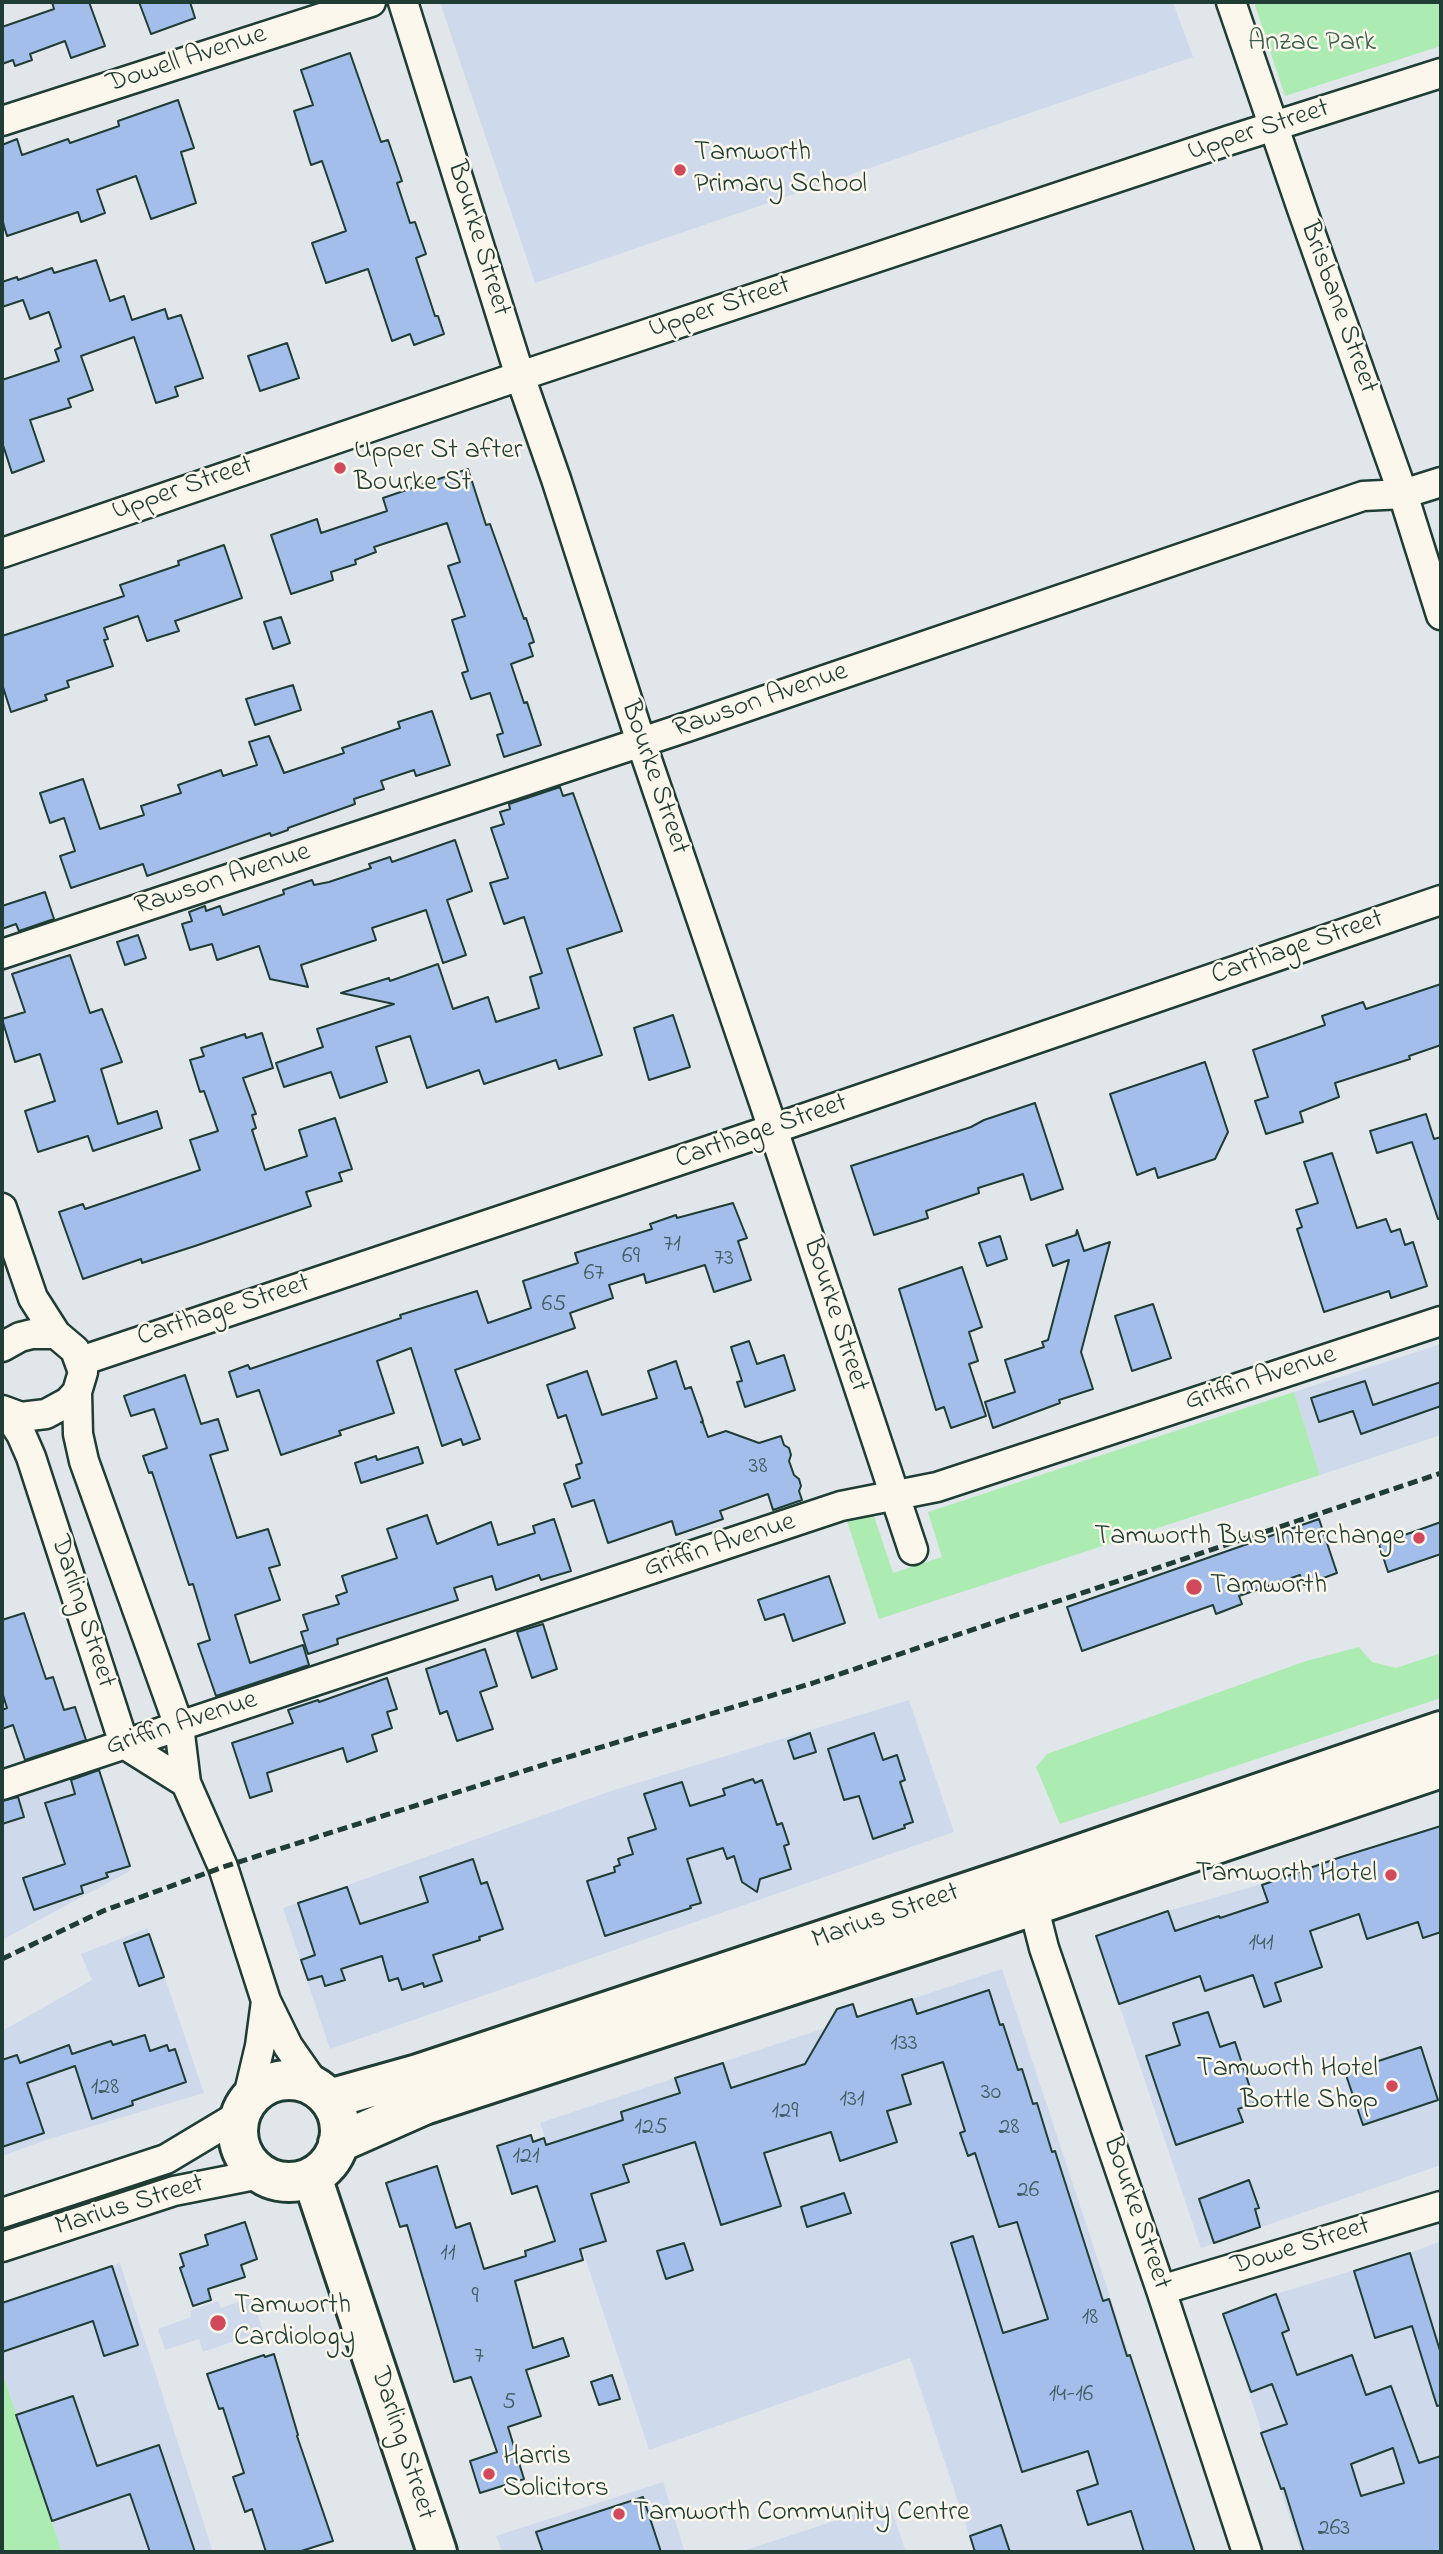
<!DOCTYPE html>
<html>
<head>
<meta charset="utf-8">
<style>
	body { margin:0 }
	#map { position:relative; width:1443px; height:2554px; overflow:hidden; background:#e1e6eb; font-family:"Indie Flower",sans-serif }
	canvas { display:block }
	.frame { position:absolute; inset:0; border:4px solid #1f3d34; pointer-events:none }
</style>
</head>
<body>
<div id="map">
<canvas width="1443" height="2554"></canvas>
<div class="frame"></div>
</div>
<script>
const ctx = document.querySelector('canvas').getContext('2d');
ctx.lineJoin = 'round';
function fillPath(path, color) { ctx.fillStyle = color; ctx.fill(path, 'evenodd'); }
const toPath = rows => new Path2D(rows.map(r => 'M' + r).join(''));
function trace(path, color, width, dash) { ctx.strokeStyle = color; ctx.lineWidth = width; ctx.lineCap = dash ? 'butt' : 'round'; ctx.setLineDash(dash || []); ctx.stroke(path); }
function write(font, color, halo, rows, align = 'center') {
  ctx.font = font + ' "Indie Flower",sans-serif'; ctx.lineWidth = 5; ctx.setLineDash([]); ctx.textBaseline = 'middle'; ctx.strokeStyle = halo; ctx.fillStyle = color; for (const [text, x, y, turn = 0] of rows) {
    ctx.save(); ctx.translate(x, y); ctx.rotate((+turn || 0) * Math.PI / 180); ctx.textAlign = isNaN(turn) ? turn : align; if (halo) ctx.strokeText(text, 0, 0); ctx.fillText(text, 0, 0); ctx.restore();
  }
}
fillPath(toPath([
	[440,2,1173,2,1193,57,535,283],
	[1441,1344,1441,1435,1320,1475,1294,1392],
	[909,1700,954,1832,330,2049,283,1908,611,1791],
	[96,1763,130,1871,2,1940,2,1795],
	[1441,1826,1441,2165,1201,2248,1096,1936,1168,1911,1262,1884,1421,1831],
	[148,1928,204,2093,46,2140,2,2156,2,2031,92,1980,81,1954],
	[1002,1969,1149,2415,1195,2552,975,2552,910,2358,649,2450,540,2123],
	[1441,2241,1441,2552,1301,2552,1223,2314,1276,2294,1410,2253],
	[120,2263,213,2552,62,2552,2,2371,2,2302],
	[252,2297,263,2331,203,2352,199,2339,165,2350,158,2329,191,2317,190,2311,218,2301,221,2308],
	[663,2482,685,2552,502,2552,496,2536],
	[889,2503,906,2552,740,2552]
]), '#cedaeb');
fillPath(toPath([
	[1254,2,1441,2,1441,46,1285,96],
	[1294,1392,1320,1475,879,1619,847,1521,873,1513,893,1573,942,1557,928,1512],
	[1359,1647,1372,1662,1396,1668,1441,1653,1441,1698,1060,1824,1036,1767,1047,1754,1306,1661],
	[2,2371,62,2552,2,2552]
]), '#acebb2');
const building = toPath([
	[52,2,89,2,105,46,71,58,65,41,30,54,32,60,15,66,13,60,2,64,2,27,54,9,52,2],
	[139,2,190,2,195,18,151,34,139,2],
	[350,53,381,142,388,140,402,181,397,183,410,223,415,222,426,254,416,258,435,316,438,316,444,334,414,345,410,334,392,341,368,269,326,283,312,243,346,231,322,161,311,165,294,111,313,105,301,70,350,53],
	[178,100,194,148,181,152,196,203,151,219,136,176,97,190,105,213,81,222,78,212,7,236,2,219,2,145,17,139,22,155,68,139,70,143,119,126,118,121,178,100],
	[96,260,110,301,124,296,132,320,165,309,168,319,181,315,203,378,175,387,178,396,156,403,134,337,81,356,93,390,68,399,71,407,30,420,44,461,12,473,2,442,2,380,59,361,55,350,61,347,49,312,30,319,23,300,2,307,2,282,17,277,18,280,52,268,54,273,96,260],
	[287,343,299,378,260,391,248,356,287,343],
	[468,469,486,525,490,524,524,619,526,618,534,642,529,644,533,656,511,664,524,703,527,702,541,745,504,757,497,735,503,733,490,693,471,699,462,673,468,671,452,620,465,616,448,566,460,562,447,523,374,547,376,552,355,560,356,564,331,572,333,580,291,594,271,535,317,519,321,533,387,511,383,498,468,469],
	[224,545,242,598,175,621,179,631,147,641,138,616,104,628,108,639,104,640,113,666,67,681,69,687,45,695,47,700,11,712,2,684,2,636,124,596,120,585,179,565,178,561,224,545],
	[281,617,290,643,273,649,264,622,281,617],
	[293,685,301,710,255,725,246,699,293,685],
	[432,711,450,765,416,776,414,770,381,781,384,789,354,799,355,804,288,828,288,830,271,836,270,833,147,876,143,864,71,888,60,856,75,851,64,818,50,823,40,793,83,779,100,829,144,815,141,806,181,793,178,785,221,770,223,776,257,765,249,742,269,736,284,773,344,753,342,748,400,728,398,722,432,711],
	[560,787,563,796,573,793,622,931,567,949,602,1055,559,1069,556,1060,484,1084,479,1070,427,1088,410,1036,376,1047,387,1082,340,1098,331,1072,284,1087,276,1063,323,1047,317,1029,394,1004,341,993,389,978,390,981,438,964,453,1009,488,997,496,1022,539,1008,530,977,542,973,524,917,504,924,490,883,508,878,491,828,504,824,500,812,510,809,509,804,560,787],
	[455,840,472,891,447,900,466,955,443,963,426,910,372,928,376,940,301,965,308,987,270,979,259,946,217,960,212,944,190,950,182,924,192,921,189,912,205,906,206,911,220,906,223,915,284,894,283,890,312,880,314,885,329,882,371,868,369,864,390,857,392,862,455,840],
	[45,892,54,919,19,931,16,924,2,929,2,906,45,892],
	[138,935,146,958,125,965,117,942,138,935],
	[70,955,90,1013,102,1009,122,1062,101,1069,118,1124,157,1111,162,1128,93,1151,88,1136,38,1152,25,1111,55,1101,40,1054,15,1062,2,1019,25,1012,12,974,70,955],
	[1441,984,1441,1045,1409,1056,1410,1059,1335,1083,1339,1097,1300,1112,1303,1122,1266,1134,1255,1101,1268,1097,1253,1050,1325,1025,1322,1016,1363,1002,1366,1009,1441,984],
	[673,1015,690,1067,649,1080,634,1028,673,1015],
	[262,1033,273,1068,243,1078,256,1114,252,1115,256,1128,252,1130,265,1170,307,1156,299,1130,335,1118,352,1169,339,1173,342,1181,306,1192,311,1206,195,1246,142,1263,141,1259,83,1279,59,1212,83,1204,85,1209,200,1170,190,1140,218,1131,204,1091,200,1092,190,1060,204,1056,201,1048,245,1034,246,1038,262,1033],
	[1205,1062,1228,1132,1215,1159,1158,1178,1155,1168,1137,1175,1110,1094,1205,1062],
	[1035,1103,1063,1189,1031,1200,1023,1174,978,1188,979,1193,926,1211,928,1218,874,1235,851,1166,971,1127,984,1120,1035,1103],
	[1426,1114,1434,1139,1441,1137,1441,1218,1438,1219,1412,1142,1377,1153,1370,1131,1426,1114],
	[1332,1153,1357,1228,1386,1219,1391,1232,1400,1229,1405,1245,1413,1242,1427,1286,1391,1298,1389,1291,1324,1312,1297,1229,1302,1227,1296,1210,1318,1203,1304,1162,1332,1153],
	[733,1203,747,1238,738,1241,751,1280,714,1292,705,1265,646,1283,644,1274,609,1285,613,1298,570,1313,575,1328,455,1370,480,1439,463,1445,461,1439,442,1446,411,1348,377,1361,394,1413,339,1431,341,1435,281,1455,259,1390,237,1397,229,1372,248,1365,250,1369,401,1318,400,1315,477,1291,488,1323,531,1308,523,1281,578,1263,575,1253,652,1229,650,1224,676,1215,677,1218,733,1203],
	[1077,1230,1084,1251,1110,1242,1081,1352,1093,1389,1059,1400,1060,1403,993,1428,985,1402,1015,1392,1005,1360,1044,1347,1042,1342,1048,1340,1069,1260,1053,1266,1046,1245,1076,1235,1077,1230],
	[1000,1236,1007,1259,987,1266,979,1243,1000,1236],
	[962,1267,982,1327,969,1332,978,1361,969,1364,986,1416,951,1428,944,1407,936,1410,899,1289,962,1267],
	[1153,1304,1171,1358,1132,1371,1115,1316,1153,1304],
	[749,1341,757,1364,784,1355,795,1390,745,1407,737,1382,742,1381,731,1347,749,1341],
	[676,1361,685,1389,691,1387,703,1421,701,1422,703,1423,708,1437,726,1431,759,1443,781,1436,784,1445,789,1448,791,1455,789,1461,794,1475,799,1479,801,1486,799,1491,802,1500,773,1510,768,1494,720,1511,723,1519,676,1535,672,1521,608,1543,594,1500,572,1507,564,1484,580,1478,576,1465,582,1463,566,1415,558,1418,547,1385,587,1371,602,1415,657,1398,648,1371,676,1361],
	[185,1375,201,1424,218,1419,228,1450,210,1455,237,1538,268,1529,280,1565,269,1568,280,1600,235,1615,250,1663,303,1645,309,1665,216,1696,198,1644,210,1640,193,1584,189,1585,152,1472,149,1473,143,1456,167,1448,154,1409,131,1416,124,1396,185,1375],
	[1365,1381,1373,1405,1441,1382,1441,1406,1361,1434,1353,1411,1319,1422,1311,1398,1365,1381],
	[418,1447,423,1463,361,1483,355,1463,376,1456,377,1460,418,1447],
	[427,1515,437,1544,491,1522,498,1545,535,1533,533,1526,554,1519,571,1571,541,1580,539,1575,496,1590,492,1576,454,1588,458,1600,337,1639,338,1644,308,1654,301,1632,308,1630,303,1615,339,1604,336,1596,347,1592,342,1576,397,1558,387,1529,427,1515],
	[1319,1519,1337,1573,1304,1585,1300,1575,1239,1596,1242,1604,1216,1614,1213,1605,1082,1651,1067,1607,1319,1519],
	[1441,1522,1441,1554,1388,1572,1379,1544,1441,1522],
	[829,1576,845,1623,793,1641,784,1614,765,1620,758,1600,829,1576],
	[24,1613,46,1679,53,1677,64,1710,75,1707,86,1740,25,1760,13,1725,2,1729,2,1710,7,1708,2,1692,2,1620,24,1613],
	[543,1624,557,1669,532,1678,517,1632,543,1624],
	[485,1649,497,1686,480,1692,493,1729,457,1741,447,1711,440,1714,426,1669,485,1649],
	[387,1678,397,1709,387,1712,392,1728,372,1735,377,1751,347,1762,343,1748,267,1773,272,1791,250,1798,232,1743,293,1723,288,1710,318,1700,319,1702,387,1678],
	[810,1733,816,1752,794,1759,788,1741,810,1733],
	[874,1733,883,1760,897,1755,905,1780,900,1782,913,1822,904,1825,905,1828,873,1839,859,1796,844,1800,828,1749,874,1733],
	[99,1770,130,1866,106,1873,108,1877,81,1886,83,1893,34,1910,23,1878,65,1864,45,1803,75,1794,71,1780,99,1770],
	[753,1779,755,1783,762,1780,777,1825,782,1823,789,1844,784,1846,791,1869,760,1879,757,1892,742,1882,734,1856,727,1859,723,1848,687,1859,701,1903,690,1906,691,1908,605,1936,587,1881,615,1872,614,1867,620,1865,618,1859,633,1854,628,1838,656,1829,644,1794,682,1782,690,1806,725,1795,723,1789,753,1779],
	[18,1797,24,1817,2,1824,2,1801,18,1797],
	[1441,1826,1441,1932,1423,1938,1418,1922,1367,1939,1359,1914,1310,1931,1322,1967,1275,1983,1281,2001,1264,2007,1253,1975,1205,1991,1200,1976,1119,2004,1096,1936,1168,1911,1175,1931,1219,1916,1220,1918,1268,1902,1262,1885,1341,1857,1441,1826],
	[473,1859,481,1884,487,1882,503,1929,479,1937,480,1940,433,1955,442,1981,424,1987,423,1983,402,1990,398,1978,389,1981,382,1956,341,1969,345,1980,325,1986,322,1976,308,1980,301,1960,315,1955,298,1903,347,1887,360,1924,428,1902,420,1877,473,1859],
	[149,1934,164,1977,139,1986,124,1943,149,1934],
	[989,1990,1000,2025,1003,2024,1018,2070,1022,2069,1033,2104,1037,2103,1052,2152,1055,2151,1103,2301,1109,2299,1127,2356,1130,2355,1195,2552,1144,2552,1131,2511,1088,2525,1077,2491,1098,2484,1088,2451,1022,2472,951,2243,973,2236,1003,2333,1048,2319,1017,2222,999,2227,975,2153,968,2156,960,2133,965,2131,943,2062,902,2075,911,2104,887,2111,897,2142,840,2161,831,2132,764,2153,781,2206,721,2225,695,2142,623,2165,629,2182,591,2194,606,2241,580,2249,583,2260,515,2281,533,2348,563,2338,569,2356,526,2370,541,2416,508,2427,524,2479,480,2493,470,2461,497,2452,471,2377,454,2382,407,2225,400,2227,386,2183,437,2166,456,2228,470,2223,484,2269,526,2256,525,2251,555,2241,537,2186,512,2194,497,2146,531,2135,533,2142,544,2138,546,2145,623,2120,621,2112,680,2093,675,2078,723,2063,731,2088,805,2064,837,2009,853,2004,857,2017,912,1999,917,2014,989,1990],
	[1208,2012,1220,2047,1235,2042,1255,2103,1238,2109,1243,2122,1176,2145,1146,2056,1180,2045,1173,2023,1208,2012],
	[145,2035,150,2051,167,2045,169,2051,175,2049,186,2082,132,2101,133,2105,92,2119,75,2066,27,2083,44,2133,2,2147,2,2060,17,2055,20,2063,69,2045,72,2054,111,2041,113,2045,145,2035],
	[1421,2047,1438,2100,1363,2125,1345,2072,1421,2047],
	[1249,2180,1259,2208,1255,2209,1260,2227,1214,2243,1199,2199,1249,2180],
	[844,2193,851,2213,807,2227,801,2207,844,2193],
	[245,2222,257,2259,241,2265,245,2277,208,2289,211,2300,193,2306,180,2268,184,2266,180,2254,208,2245,205,2235,245,2222],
	[684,2243,693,2270,666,2279,657,2251,684,2243],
	[1410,2253,1441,2354,1441,2405,1437,2406,1412,2326,1375,2338,1354,2271,1410,2253],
	[112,2266,138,2345,104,2356,93,2321,2,2352,2,2303,112,2266],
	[1276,2294,1289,2330,1282,2333,1297,2375,1352,2355,1366,2395,1391,2386,1419,2463,1441,2456,1441,2552,1304,2552,1284,2488,1281,2489,1261,2433,1287,2424,1272,2384,1251,2392,1223,2314,1276,2294],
	[1393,2448,1404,2483,1361,2496,1351,2464,1393,2448],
	[274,2354,298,2435,297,2436,333,2541,298,2552,266,2552,252,2509,245,2512,233,2477,244,2473,223,2408,219,2409,207,2374,264,2355,265,2357,274,2354],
	[612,2375,620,2399,599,2405,591,2382,612,2375],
	[73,2396,97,2466,159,2445,195,2552,150,2552,130,2494,52,2521,16,2415,73,2396],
	[643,2497,661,2552,543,2552,536,2532,643,2497],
	[1001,2525,1010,2552,975,2552,970,2536,1001,2525]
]);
fillPath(building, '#a3beea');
trace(building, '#1f3d34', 2);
const minor = toPath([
	[403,2,520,376,556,479,641,742,773,1129,913,1550],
	[1231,2,1302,209,1403,494,1441,615],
	[2,121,371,2],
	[2,553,520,376,1227,141,1441,73],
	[2,954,687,727,1363,496,1403,494,1441,482],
	[2,1208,33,1298,56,1334],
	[2,1347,20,1337,32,1334,56,1334,75,1350,83,1372,77,1392,68,1402,46,1414,21,1417,2,1410],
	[81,1361,773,1129,1441,900],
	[77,1392,78,1434,84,1461,179,1726,186,1783,223,1867,266,2001,288,2046,318,2089],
	[8,1414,21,1434,31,1457,124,1744,186,1783],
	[2,1785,841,1506,937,1487,1441,1321],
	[1029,1889,1044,1948,1161,2290,1247,2552],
	[247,2101,260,2046,266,2001],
	[2,2213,166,2159,241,2114],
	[2,2247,174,2191,260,2174],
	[1161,2290,1441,2206]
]);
const primary = toPath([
	'238 2131a51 51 0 1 1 102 0a51 51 0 1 1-102 0Z',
	[329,2099,418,2074,1025,1873,1441,1731],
	[338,2143,424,2105,988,1921,1441,1768],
	[312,2177,437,2552]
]);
trace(minor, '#1f3d34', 33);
trace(primary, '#1f3d34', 44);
trace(minor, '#fbf7ec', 28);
trace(primary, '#fbf7ec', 38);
trace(toPath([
	[2,1959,103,1911,223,1867,552,1762,813,1683,1441,1473]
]), '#1f3d34', 5, [10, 5]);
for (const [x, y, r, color] of [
	[680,170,7,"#d1495b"],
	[340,468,7,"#d1495b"],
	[1419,1538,7,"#d1495b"],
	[1194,1587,9,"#d1495b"],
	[1391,1875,7,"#d1495b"],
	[1392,2086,7,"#d1495b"],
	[218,2323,9,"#d1495b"],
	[489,2474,7,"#d1495b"],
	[619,2514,7,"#d1495b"]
]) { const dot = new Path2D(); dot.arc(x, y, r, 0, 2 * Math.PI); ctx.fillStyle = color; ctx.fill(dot); trace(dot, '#fbf7ec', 2.5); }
write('24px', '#405d62', null, [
	["71",672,1246],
	["69",631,1258],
	["73",724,1260],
	["67",594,1275],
	["65",554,1306],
	["38",758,1468],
	["141",1261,1945],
	["133",904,2045],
	["128",105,2089],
	["30",991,2094],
	["131",852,2101],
	["129",785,2113],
	["125",651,2129],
	["28",1009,2129],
	["121",526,2158],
	["26",1028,2192],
	["11",448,2255],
	["9",475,2298],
	["18",1090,2319],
	["7",479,2358],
	["14-16",1071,2396],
	["5",509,2404],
	["263",1334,2530]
]);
write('28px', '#3b604d', '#fbf7ec', [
	["Anzac Park",1312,44]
]);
write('28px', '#1f3d34', '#fbf7ec', [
	["Dowell Avenue",187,61,-18],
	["Upper Street",1259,132,-18],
	["Bourke Street",477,239,73],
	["Brisbane Street",1337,308,70],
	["Upper Street",720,309,-18],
	["Upper Street",183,490,-19],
	["Rawson Avenue",761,702,-19],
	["Bourke Street",653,778,71],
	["Rawson Avenue",223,881,-18],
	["Carthage Street",1298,949,-19],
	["Carthage Street",762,1133,-19],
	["Carthage Street",224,1312,-18],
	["Bourke Street",834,1315,72],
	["Griffin Avenue",1261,1380,-18],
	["Griffin Avenue",720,1547,-18],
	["Darling Street",81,1612,72],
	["Griffin Avenue",182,1725,-18],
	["Marius Street",886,1918,-19],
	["Marius Street",130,2207,-17],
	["Bourke Street",1135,2213,71],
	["Dowe Street",1301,2248,-17],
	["Darling Street",401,2444,72]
]);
write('28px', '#1f3d34', '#fbf7ec', [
	["Tamworth",694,154],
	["Primary School",694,186],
	["Upper St after",354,452],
	["Bourke St",354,484],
	["Tamworth Bus Interchange",1405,1538,"right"],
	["Tamworth",1210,1587],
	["Tamworth Hotel",1377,1875,"right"],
	["Tamworth Hotel",1378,2070,"right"],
	["Bottle Shop",1378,2102,"right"],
	["Tamworth",234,2307],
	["Cardiology",234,2339],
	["Harris",503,2458],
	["Solicitors",503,2490],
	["Tamworth Community Centre",633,2514]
], 'left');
</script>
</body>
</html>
